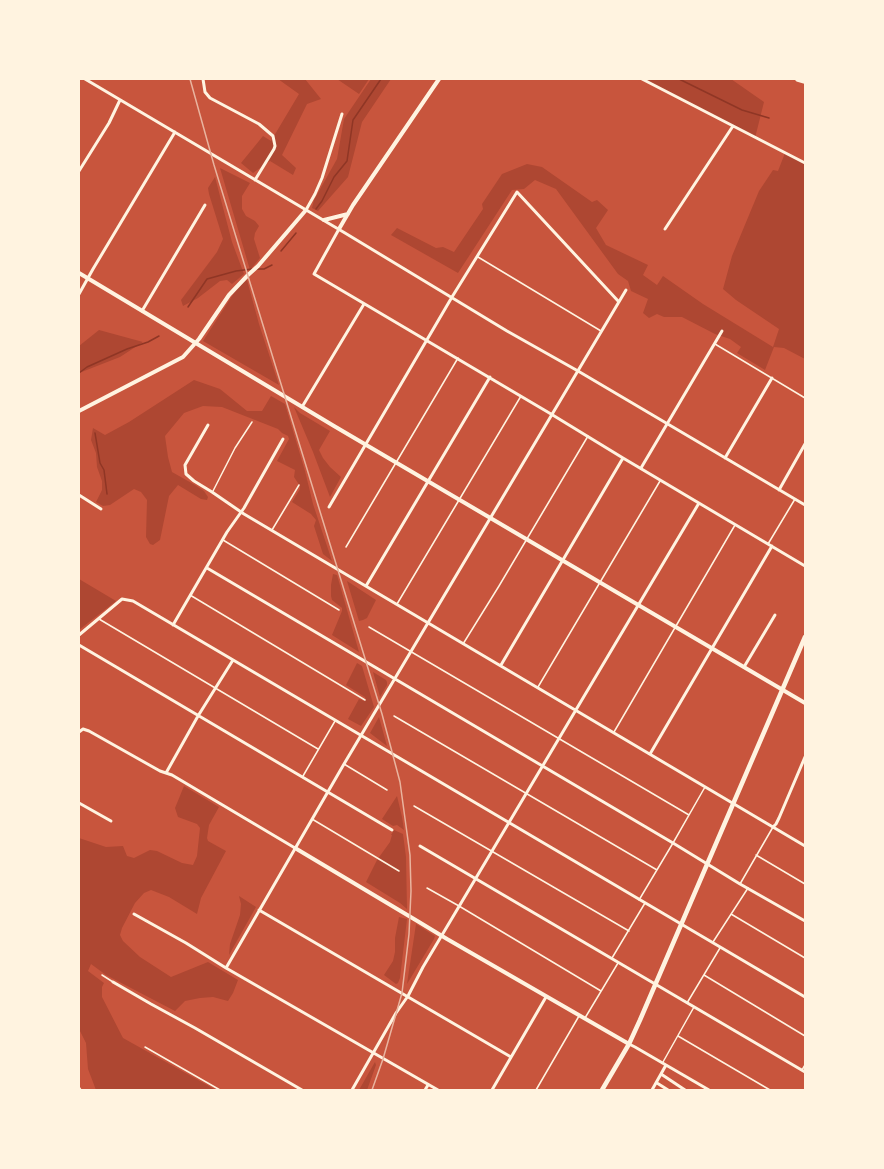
<!DOCTYPE html>
<html>
<head>
<meta charset="utf-8">
<style>
	body { margin:0 }
	#map { position:relative; width:884px; height:1169px; overflow:hidden; background:#c8553d; font-family:"Golos Text",sans-serif }
	canvas { display:block }
	.frame { position:absolute; inset:0; border:80px solid #fff3e0; pointer-events:none }
</style>
</head>
<body>
<div id="map">
<canvas width="884" height="1169"></canvas>
<div class="frame"></div>
</div>
<script>
const ctx = document.querySelector('canvas').getContext('2d');
ctx.lineJoin = 'round';
function fillPath(path, color) { ctx.fillStyle = color; ctx.fill(path, 'evenodd'); }
const toPath = rows => new Path2D(rows.map(r => 'M' + r).join(''));
function trace(path, color, width, dash) { ctx.strokeStyle = color; ctx.lineWidth = width; ctx.lineCap = dash ? 'butt' : 'round'; ctx.setLineDash(dash || []); ctx.stroke(path); }
fillPath(toPath([
	[278,79,305,79,321,99,307,104,282,155,296,168,293,175,270,161,253,173,241,163,263,136,271,141,299,94],
	[337,79,369,79,359,94],
	[371,79,391,79,362,122,348,177,318,211,312,208,314,200,337,159,344,119],
	[642,79,731,79,764,102,755,138],
	[785,153,805,163,805,359,784,348,774,347,765,370,737,353,741,347,730,339,715,334,682,317,664,317,657,314,649,318,643,313,648,299,631,291,628,281,618,274,556,189,535,180,524,189,512,190,458,273,391,235,397,228,436,248,443,247,454,252,483,209,482,204,502,174,527,164,542,167,592,202,597,200,608,210,596,228,606,245,648,265,643,275,657,285,663,276,703,304,773,347,779,329,736,300,723,289,732,256,759,191,773,170,778,171],
	[220,168,250,183,242,196,242,209,246,216,255,221,259,226,255,233,254,239,260,258,250,270],
	[215,177,232,242,244,274,232,284,227,280,220,281,198,298,183,306,181,300,217,252,223,239,209,194,208,188],
	[247,280,259,324,279,385,203,341,234,293,243,282],
	[99,330,143,342,120,357,79,373,79,346],
	[194,380,220,389,247,411,262,411,271,396,285,404,305,471,313,504,332,561,323,554,314,526,316,520,311,514,292,502,300,489,300,486,294,477,295,470,277,461,289,439,288,436,282,433,278,429,222,407,203,406,184,413,165,436,168,457,172,472,195,485,204,491,208,497,207,500,201,499,178,485,169,496,160,540,153,545,150,544,146,537,147,500,141,492,134,489,110,505,103,506,96,502,102,490,102,481,97,467,96,453,91,440,93,428,105,435,129,422],
	[294,407,300,413,330,431,319,450,323,458,330,467,341,477,330,497,313,452],
	[333,574,337,575,359,652,332,635,342,611,342,608,332,600,331,596,331,585],
	[79,579,116,601,79,630],
	[347,581,376,600,367,618,363,620,359,621],
	[357,663,362,666,374,707,361,726,348,719,359,699,364,701,366,700,365,697,346,685],
	[373,672,386,680,387,682,387,685,380,697],
	[379,717,387,746,370,733],
	[184,786,219,807,209,825,207,838,208,841,226,851,201,898,197,914,169,897,151,890,144,893,135,903,122,928,120,935,123,941,140,957,171,977,208,962,238,980,233,993,228,1001,213,997,200,998,185,1001,175,1011,106,975,91,964,88,971,104,983,102,987,102,997,123,1038,216,1090,96,1090,88,1069,86,1043,79,1029,79,838,106,847,123,846,127,856,134,858,150,850,157,851,182,863,193,865,197,856,200,828,197,824,178,817,175,808],
	[397,796,402,817,404,830,397,825,393,826,382,819],
	[394,830,403,834,406,857,407,909,400,903,366,882,377,860,390,842,392,835,391,835],
	[239,896,256,907,229,955,230,944,240,915,241,904],
	[399,917,407,919,400,978,398,983,396,984,384,975,393,961,395,952,395,938],
	[416,924,435,936,434,939,407,984],
	[375,1062,376,1065,367,1090,359,1090]
]), '#ae4732');
trace(toPath([
	[679,79,742,110,769,118],
	[316,209,322,201,334,177,347,161,353,120,381,79],
	[281,251,296,233],
	[256,269,264,269,272,265],
	[188,307,207,279,236,271,252,269],
	[79,373,87,367,127,349,148,342,159,336],
	[95,433,100,463,104,470,107,494]
]), '#8f3625', 1.5);
trace(toPath([
	[478,257,601,331],
	[715,344,805,398],
	[213,491,235,448,252,422],
	[272,530,299,485],
	[223,540,339,610],
	[768,544,795,499],
	[346,547,458,358],
	[190,595,365,700],
	[397,604,521,396],
	[99,619,318,749],
	[369,627,689,815],
	[463,644,499,586,588,436],
	[538,687,660,481],
	[394,716,657,870],
	[614,732,735,525],
	[344,764,387,790],
	[303,776,335,721],
	[414,806,629,931],
	[312,819,399,871],
	[756,855,805,884],
	[740,884,773,827],
	[427,888,459,906,601,991],
	[639,900,673,843,705,787],
	[731,914,805,958],
	[713,942,748,888],
	[612,958,645,903],
	[102,975,113,982],
	[704,975,805,1036],
	[687,1003,720,948],
	[585,1018,618,963],
	[678,1036,770,1090],
	[145,1047,220,1090],
	[663,1062,694,1007],
	[802,1070,805,1065],
	[79,1087,81,1090],
	[536,1090,579,1016]
]), '#fff3e0', 1.5);
trace(toPath([
	[85,79,345,233,507,331,578,371,805,505],
	[203,79,205,92,210,98,259,124,273,136,275,146,274,149,255,180],
	[642,79,805,163],
	[79,171,109,123,120,100],
	[306,210,315,194,322,178,342,114],
	[339,229,314,274,551,414,623,458,805,566],
	[665,229,733,126],
	[79,294,93,269,175,132],
	[142,311,205,205],
	[302,407,364,304],
	[208,425,185,465,186,474,194,481,212,492,244,514,805,846],
	[725,458,772,378],
	[641,468,722,331],
	[779,490,805,444],
	[79,495,101,509],
	[329,507,452,297,517,192,619,302],
	[207,568,673,843,740,884,805,921],
	[366,586,490,377],
	[173,625,227,532,244,508,283,439],
	[79,635,122,599,133,601,805,997],
	[79,645,392,830],
	[501,665,623,458],
	[744,667,775,615],
	[79,732,83,729,89,731,160,771,172,775,295,848],
	[650,754,772,546],
	[166,773,198,716,233,660],
	[79,803,111,821],
	[773,827,776,824,779,818,805,757],
	[420,846,805,1072],
	[259,910,511,1057],
	[134,914,186,943,226,968,438,1090],
	[226,968,344,764,626,290],
	[113,982,151,1004,195,1028,302,1090],
	[629,1044,635,1047,709,1090],
	[661,1074,685,1090],
	[657,1083,668,1090],
	[352,1090,396,1013,408,996,423,967,699,503],
	[425,1090,428,1085],
	[492,1090,546,997],
	[652,1090,666,1065]
]), '#fff3e0', 3);
trace(toPath([
	[324,220,348,214],
	[339,229,353,205,439,79],
	[79,273,334,426,805,703],
	[79,411,183,357,199,339,229,295,248,275,258,266,306,210],
	[295,848,419,922,447,939,629,1044]
]), '#fff3e0', 4);
trace(toPath([
	[602,1090,629,1044,640,1020,805,637]
]), '#fff3e0', 4.5);
trace(toPath([
	[798,79,805,81]
]), '#fff3e0', 5.5);
trace(toPath([
	[190,79,214,165,382,714,400,782,410,855,411,891,409,934,402,993,383,1059,372,1090]
]), '#e9b49f', 1.5);
</script>
</body>
</html>
